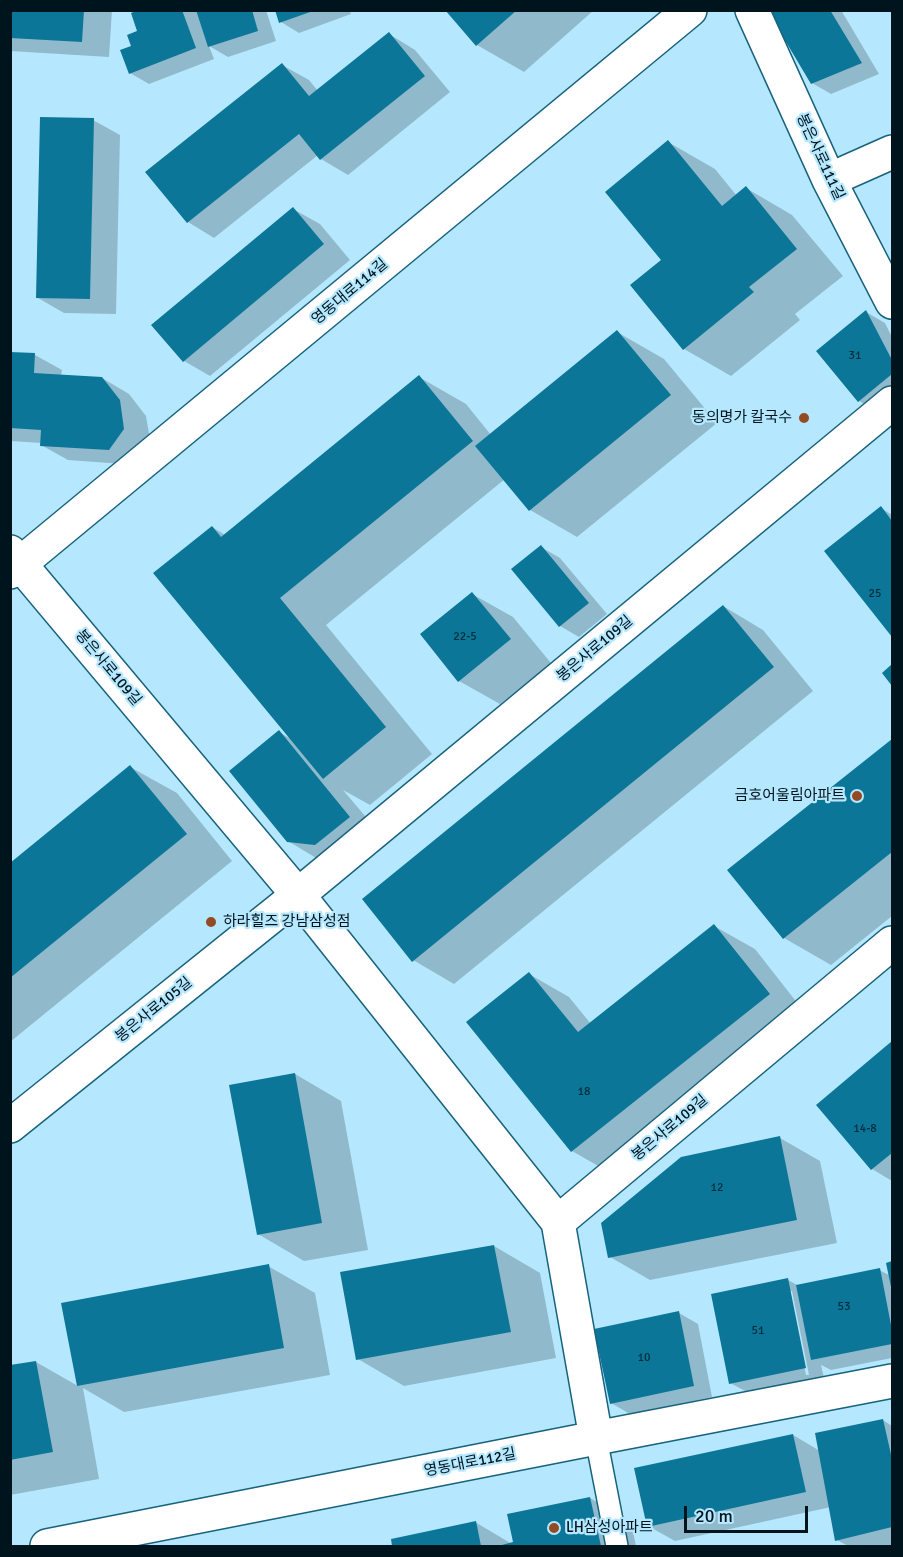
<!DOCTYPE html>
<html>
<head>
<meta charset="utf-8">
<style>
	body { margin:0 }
	#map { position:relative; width:903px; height:1557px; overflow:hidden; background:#b5e8fe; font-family:Signika,sans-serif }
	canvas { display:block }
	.frame { position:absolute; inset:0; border:12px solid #00141e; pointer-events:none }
	.scale { position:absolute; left:684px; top:1506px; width:124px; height:27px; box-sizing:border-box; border:3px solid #00141e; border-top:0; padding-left:8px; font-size:18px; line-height:21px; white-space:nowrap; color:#00141e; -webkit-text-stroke:4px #b5e8fe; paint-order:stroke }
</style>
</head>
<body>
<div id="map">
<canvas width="903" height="1557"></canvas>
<div class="frame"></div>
<div class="scale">20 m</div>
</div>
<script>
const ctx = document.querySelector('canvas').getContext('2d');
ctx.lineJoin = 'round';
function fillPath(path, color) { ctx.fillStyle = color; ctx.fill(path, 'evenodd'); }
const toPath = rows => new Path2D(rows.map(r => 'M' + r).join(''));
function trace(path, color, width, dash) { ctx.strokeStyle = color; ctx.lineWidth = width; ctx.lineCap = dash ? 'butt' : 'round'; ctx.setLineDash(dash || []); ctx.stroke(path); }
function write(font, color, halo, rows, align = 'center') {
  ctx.font = font + ' Signika,"Noto Sans KR",sans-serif'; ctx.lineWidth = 4.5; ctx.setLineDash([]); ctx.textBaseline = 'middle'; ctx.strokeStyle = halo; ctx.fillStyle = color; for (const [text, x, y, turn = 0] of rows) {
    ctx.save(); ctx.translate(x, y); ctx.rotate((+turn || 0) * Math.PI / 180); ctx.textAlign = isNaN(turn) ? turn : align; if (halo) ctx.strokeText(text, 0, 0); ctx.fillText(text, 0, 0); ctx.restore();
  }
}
fillPath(toPath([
	[10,10,112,10,109,57,10,51],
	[142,10,266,10,276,41,228,57,209,46,214,59,149,84,130,73,133,47,139,32],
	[277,10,349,10,351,14,299,33,281,22],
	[447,10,594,10,524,72,477,45],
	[769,10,841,10,879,74,831,94,812,83],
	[389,34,415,50,450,92,348,175,321,159,318,155,214,238,188,222,282,65,309,80,318,91],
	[93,120,120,135,116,314,64,313,38,298],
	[668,142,715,169,737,196,746,188,792,215,843,276,795,314,800,320,731,376,684,349,632,286,663,260],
	[293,209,320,224,350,260,210,376,184,361],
	[866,312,885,323,892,337,892,400,878,412,859,401],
	[617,332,664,359,717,423,577,537,530,510,505,479,326,625,432,754,370,805,343,790,382,836,321,861,288,841,279,732,291,739,212,527,225,535,419,377,466,404,491,435],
	[10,353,35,355,62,370,61,376,102,378,129,394,146,416,151,445,136,465,68,460,41,445,42,443,10,441],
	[881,508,892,515,892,635,826,552],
	[541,547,560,558,607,614,579,637,560,626],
	[472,594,513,617,551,663,500,704,459,681],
	[723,606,763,630,813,691,454,984,413,960],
	[892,741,892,916,831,965,784,938,729,870],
	[130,767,177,793,232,861,10,1042,10,865],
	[714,926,755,949,809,1018,612,1174,572,1151,529,974,569,997,591,1024],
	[892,1043,892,1181,872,1169,818,1105],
	[295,1074,341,1101,368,1250,304,1261,258,1234],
	[780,1138,820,1161,837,1243,650,1280,610,1257],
	[494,1246,540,1273,556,1358,404,1386,358,1359],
	[892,1263,892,1358,831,1370,821,1365,824,1378,749,1393,730,1383,788,1280,799,1286,879,1270,891,1276,888,1264],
	[789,1291,792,1291,809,1375,806,1375],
	[268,1266,315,1293,330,1375,124,1412,83,1388,99,1479,10,1495,10,1367,36,1362,78,1386,63,1304],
	[679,1313,698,1324,712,1397,630,1414,611,1403],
	[883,1420,892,1426,892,1546,848,1546,837,1540,831,1507,675,1541,648,1526,793,1435,820,1451],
	[590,1498,631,1522,636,1546,394,1546,393,1540,475,1522,512,1544]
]), '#0003');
fillPath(toPath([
	[10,10,84,10,82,42,10,38],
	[138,10,182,10,196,48,129,74,120,50,131,46,127,35,137,31,131,13],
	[196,10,252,10,258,31,208,47],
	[275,10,313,10,313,11,279,23],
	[445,10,517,10,476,46],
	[767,10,830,10,862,63,811,84],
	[389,32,425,76,320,160,299,134,187,223,145,172,282,63,309,96],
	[40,117,94,118,90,299,36,298],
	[668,140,722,206,746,186,797,249,749,287,754,292,683,350,630,285,661,260,605,192],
	[293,207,324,244,183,362,151,325],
	[866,310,892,360,892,374,858,402,816,351],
	[617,330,671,395,529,511,475,446],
	[10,352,35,353,34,373,102,377,120,400,124,429,109,450,40,446,41,430,10,428],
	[419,375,473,441,280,598,386,727,323,779,153,573,212,526,221,537],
	[881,506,892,521,892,637,824,551],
	[541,545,589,603,559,627,511,569],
	[472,592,511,639,458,682,420,634],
	[723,605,774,667,412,962,362,899],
	[892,664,892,686,882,673],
	[279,730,350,817,315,845,287,842,229,771],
	[892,739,892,852,783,939,727,870],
	[130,765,187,834,10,978,10,863],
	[714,924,770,994,571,1152,466,1022,529,972,578,1032],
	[892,1041,892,1153,871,1170,816,1105],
	[295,1073,322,1223,257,1235,229,1085],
	[780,1136,797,1220,608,1258,601,1223,681,1157],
	[494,1245,511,1332,356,1360,340,1272],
	[892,1261,892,1287,891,1287,886,1263],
	[269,1264,284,1348,77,1386,61,1303],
	[880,1268,892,1330,892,1344,811,1360,796,1285],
	[788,1278,806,1368,729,1384,711,1294],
	[679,1311,694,1386,610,1404,594,1329],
	[36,1361,53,1452,10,1460,10,1365],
	[883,1419,892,1459,892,1527,835,1541,815,1433],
	[793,1434,806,1492,647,1527,634,1468],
	[590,1497,601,1546,498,1546,513,1542,507,1514],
	[476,1521,481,1546,392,1546,391,1539]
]), '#0b7698');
const service = toPath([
	[596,1438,617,1546]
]);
const minor = toPath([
	[752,10,829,180,892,302],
	[829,180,892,152],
	[10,552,298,895,558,1222,596,1438],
	[10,572,690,10],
	[10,1126,298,895,892,403],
	[558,1222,892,943],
	[47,1546,596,1438,892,1381]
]);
trace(service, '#18627d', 24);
trace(minor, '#18627d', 36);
trace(service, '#fff', 21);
trace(minor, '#fff', 33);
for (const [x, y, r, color] of [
	[804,418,6,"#924b25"],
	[857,796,6,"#924b25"],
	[211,922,6,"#924b25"],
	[554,1528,6,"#924b25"]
]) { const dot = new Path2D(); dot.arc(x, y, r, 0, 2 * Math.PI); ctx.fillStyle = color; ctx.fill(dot); trace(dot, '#b5e8fe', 2); }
write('12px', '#032c3c', null, [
	["31",855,356],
	["25",875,594],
	["22-5",465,637],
	["18",584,1092],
	["14-8",865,1129],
	["12",717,1188],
	["53",844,1307],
	["51",758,1331],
	["10",644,1358]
]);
write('15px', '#00141e', '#b5e8fe', [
	["봉은사로111길",820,157,65],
	["영동대로114길",350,292,-40],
	["봉은사로109길",595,649,-40],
	["봉은사로109길",108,668,50],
	["봉은사로105길",154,1010,-39],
	["봉은사로109길",670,1128,-40],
	["영동대로112길",470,1463,-11]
]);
write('15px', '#00141e', '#b5e8fe', [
	["동의명가 칼국수",792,418],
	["금호어울림아파트",845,796],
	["하라힐즈 강남삼성점",223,922,"left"],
	["LH삼성아파트",566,1528,"left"]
], 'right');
</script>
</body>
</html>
